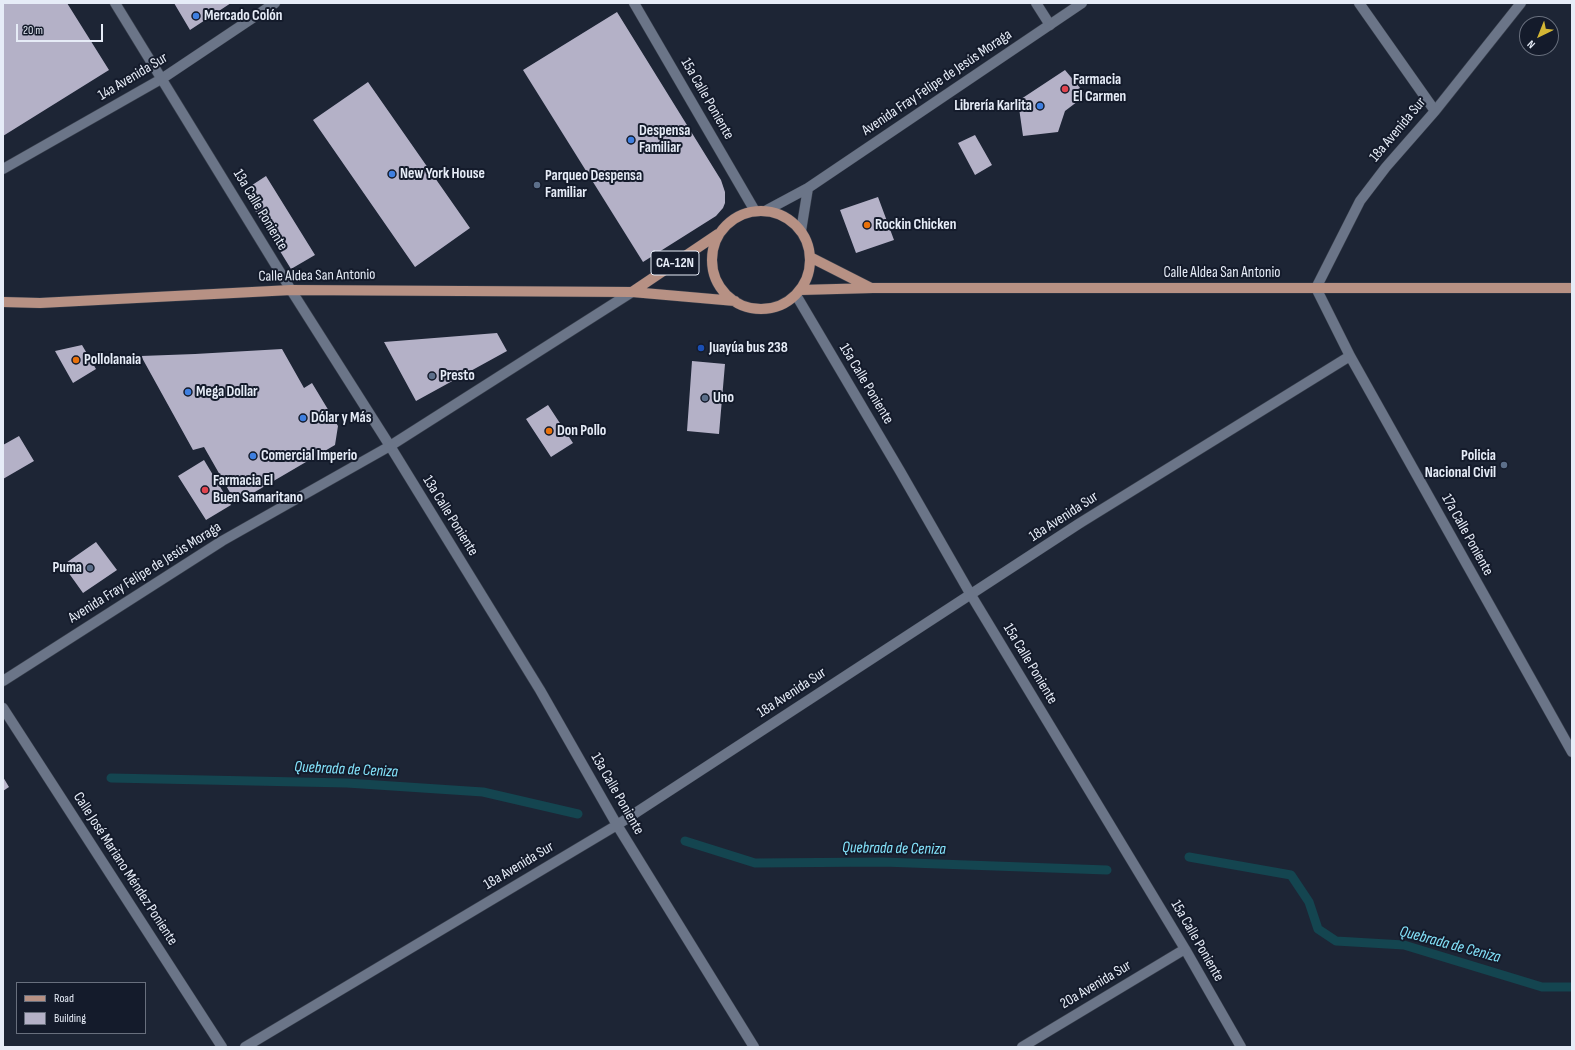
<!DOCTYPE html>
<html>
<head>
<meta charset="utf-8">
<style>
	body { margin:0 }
	#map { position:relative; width:1575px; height:1050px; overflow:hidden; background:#1d2535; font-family:"Sofia Sans Condensed",sans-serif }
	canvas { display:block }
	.frame { position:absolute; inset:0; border:4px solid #e6ecf7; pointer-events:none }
	.legend { position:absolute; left:16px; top:982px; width:130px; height:52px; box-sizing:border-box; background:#141b2b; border:1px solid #686f7d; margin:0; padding:5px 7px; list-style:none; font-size:12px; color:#e6ecf7 }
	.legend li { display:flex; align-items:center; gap:8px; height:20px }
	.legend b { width:20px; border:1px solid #686f7d }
	.north { position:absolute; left:1519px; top:16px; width:40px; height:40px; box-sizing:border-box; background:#141b2b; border:1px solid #686f7d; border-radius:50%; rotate:223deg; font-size:11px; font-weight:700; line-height:16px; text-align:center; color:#e6ecf7 }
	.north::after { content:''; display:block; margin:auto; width:14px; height:18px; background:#d3b635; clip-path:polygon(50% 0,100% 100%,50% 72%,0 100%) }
	.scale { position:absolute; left:16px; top:24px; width:87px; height:18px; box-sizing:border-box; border:2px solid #e6ecf7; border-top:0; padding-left:5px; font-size:12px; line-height:14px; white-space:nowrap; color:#e6ecf7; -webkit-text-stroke:3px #141b2b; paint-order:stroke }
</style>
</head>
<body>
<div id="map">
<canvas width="1575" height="1050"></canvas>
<div class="frame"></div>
<ul class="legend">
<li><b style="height:5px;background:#b79184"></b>Road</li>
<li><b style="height:11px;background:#b4b1c7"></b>Building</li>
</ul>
<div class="north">N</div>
<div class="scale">20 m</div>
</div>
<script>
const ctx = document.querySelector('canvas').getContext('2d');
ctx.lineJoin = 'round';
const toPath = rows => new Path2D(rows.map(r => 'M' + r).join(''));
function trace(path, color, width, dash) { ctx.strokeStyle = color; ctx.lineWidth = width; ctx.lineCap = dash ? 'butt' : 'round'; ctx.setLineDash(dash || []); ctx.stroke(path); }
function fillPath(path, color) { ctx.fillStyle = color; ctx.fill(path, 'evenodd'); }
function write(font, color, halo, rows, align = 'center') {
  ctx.font = font + ' "Sofia Sans Condensed",sans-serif'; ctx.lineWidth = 4; ctx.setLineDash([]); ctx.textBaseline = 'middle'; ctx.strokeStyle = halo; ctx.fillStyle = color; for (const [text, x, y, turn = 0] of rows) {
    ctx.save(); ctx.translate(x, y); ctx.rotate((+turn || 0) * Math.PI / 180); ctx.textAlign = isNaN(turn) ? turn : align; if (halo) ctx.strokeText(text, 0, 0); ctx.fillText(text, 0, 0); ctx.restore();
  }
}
trace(toPath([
	[111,778,347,783,483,792,578,814],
	[685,841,755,863,883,862,1107,870],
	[1189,857,1291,875,1309,902,1318,929,1336,941,1404,945,1542,987,1572,987]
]), '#144550', 9);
fillPath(toPath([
	[3,3,67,3,109,70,3,136],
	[174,3,231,3,190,30],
	[617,12,721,180,725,192,725,203,723,208,716,216,643,262,523,70],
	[1065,70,1086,95,1065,111,1058,132,1023,136,1018,101],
	[368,82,470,228,415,267,313,120],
	[975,135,992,165,975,175,958,143],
	[266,176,315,255,291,269,243,191],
	[878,197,894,240,856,253,840,210],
	[497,333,507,351,416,401,384,342],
	[82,345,96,369,73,383,55,351],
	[282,349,304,388,312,383,338,426,335,445,236,503,204,447,193,450,141,356,195,354],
	[692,361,725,364,719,434,687,431],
	[548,405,573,443,551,457,526,419],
	[19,436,34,461,3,479,3,445],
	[204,460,231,505,206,520,178,476],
	[96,542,117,570,83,593,63,565],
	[3,777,9,787,3,791]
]), '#b4b1c7');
const minor = toPath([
	[115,3,291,290,390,446,540,690,617,825,754,1047],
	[634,3,755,211],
	[1036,3,1050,25],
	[1359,3,1435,111],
	[1521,3,1435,111,1386,167,1360,201,1316,288,1350,356,1572,752],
	[3,169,163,78,275,3],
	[796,295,900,471,971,595,1185,949,1241,1047],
	[3,708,222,1047],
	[245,1047,617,825,1080,523,1350,356],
	[1022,1047,1185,949]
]);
const tertiary = toPath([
	[767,210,808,188,1082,3],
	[801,231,808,188],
	[3,681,222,541,390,446,632,292]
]);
const primary = toPath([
	'712 260a49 49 0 1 1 98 0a49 49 0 1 1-98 0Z',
	[810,257,871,288],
	[800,290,873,288,1572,288],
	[632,292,718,234],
	[3,302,40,303,291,290,632,292,735,301]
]);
trace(minor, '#383f4c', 11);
trace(tertiary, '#383f4c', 11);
trace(primary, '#383f4c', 11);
trace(minor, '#6b7588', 10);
trace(tertiary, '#6b7588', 10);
trace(primary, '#b79184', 10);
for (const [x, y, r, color] of [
	[196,16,4,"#3f7fe0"],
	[1065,89,4,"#e0444e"],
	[1040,106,4,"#3f7fe0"],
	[631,140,4,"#3f7fe0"],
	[392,174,4,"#3f7fe0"],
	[537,185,4,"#5c6f8a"],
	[867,225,4,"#e8710a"],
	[701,348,4,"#1a4fb4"],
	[76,360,4,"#e8710a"],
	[432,376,4,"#5c6f8a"],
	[188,392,4,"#3f7fe0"],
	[705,398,4,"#5c6f8a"],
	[303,418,4,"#3f7fe0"],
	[549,431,4,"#e8710a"],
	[253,456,4,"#3f7fe0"],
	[1504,465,4,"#5c6f8a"],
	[205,490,4,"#e0444e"],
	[90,568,4,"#5c6f8a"]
]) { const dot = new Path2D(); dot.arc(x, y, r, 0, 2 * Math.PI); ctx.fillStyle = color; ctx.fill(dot); trace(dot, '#141b2b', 1.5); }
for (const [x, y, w] of [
	[675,263,48]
]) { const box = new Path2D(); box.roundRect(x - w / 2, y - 12, w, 24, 3); ctx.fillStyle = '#141b2b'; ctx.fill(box); trace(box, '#e6ecf7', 1); }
write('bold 14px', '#e6ecf7', null, [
	["CA-12N",675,263]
]);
write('bold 15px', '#e6ecf7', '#141b2b', [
	["Mercado Colón",204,16],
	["Farmacia",1073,80],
	["El Carmen",1073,97],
	["Librería Karlita",1032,106,"right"],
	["Despensa",639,131],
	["Familiar",639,148],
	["New York House",400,174],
	["Parqueo Despensa",545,176],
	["Familiar",545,193],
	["Rockin Chicken",875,225],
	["Juayúa bus 238",709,348],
	["Pollolanaia",84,360],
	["Presto",440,376],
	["Mega Dollar",196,392],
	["Uno",713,398],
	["Dólar y Más",311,418],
	["Don Pollo",557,431],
	["Comercial Imperio",261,456],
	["Policia",1496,456,"right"],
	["Nacional Civil",1496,473,"right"],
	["Farmacia El",213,481],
	["Buen Samaritano",213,498],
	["Puma",82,568,"right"]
], 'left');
write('15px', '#e6ecf7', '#141b2b', [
	["14a Avenida Sur",133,77,-31],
	["Avenida Fray Felipe de Jesús Moraga",937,83,-34],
	["15a Calle Poniente",707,99,60],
	["18a Avenida Sur",1398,130,-50],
	["13a Calle Poniente",260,210,59],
	["Calle Aldea San Antonio",1222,273],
	["Calle Aldea San Antonio",317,276,-1],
	["15a Calle Poniente",866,384,59],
	["13a Calle Poniente",450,516,58],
	["18a Avenida Sur",1064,517,-33],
	["17a Calle Poniente",1467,535,61],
	["Avenida Fray Felipe de Jesús Moraga",145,573,-32],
	["15a Calle Poniente",1030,664,59],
	["18a Avenida Sur",792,693,-33],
	["13a Calle Poniente",617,794,60],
	["18a Avenida Sur",519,866,-31],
	["Calle José Mariano Méndez Poniente",125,869,57],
	["15a Calle Poniente",1197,941,60],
	["20a Avenida Sur",1096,985,-31]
]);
write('italic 16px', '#85e5fd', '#141b2b', [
	["Quebrada de Ceniza",346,770,3],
	["Quebrada de Ceniza",894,849,1],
	["Quebrada de Ceniza",1450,945,15]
]);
</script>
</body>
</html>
